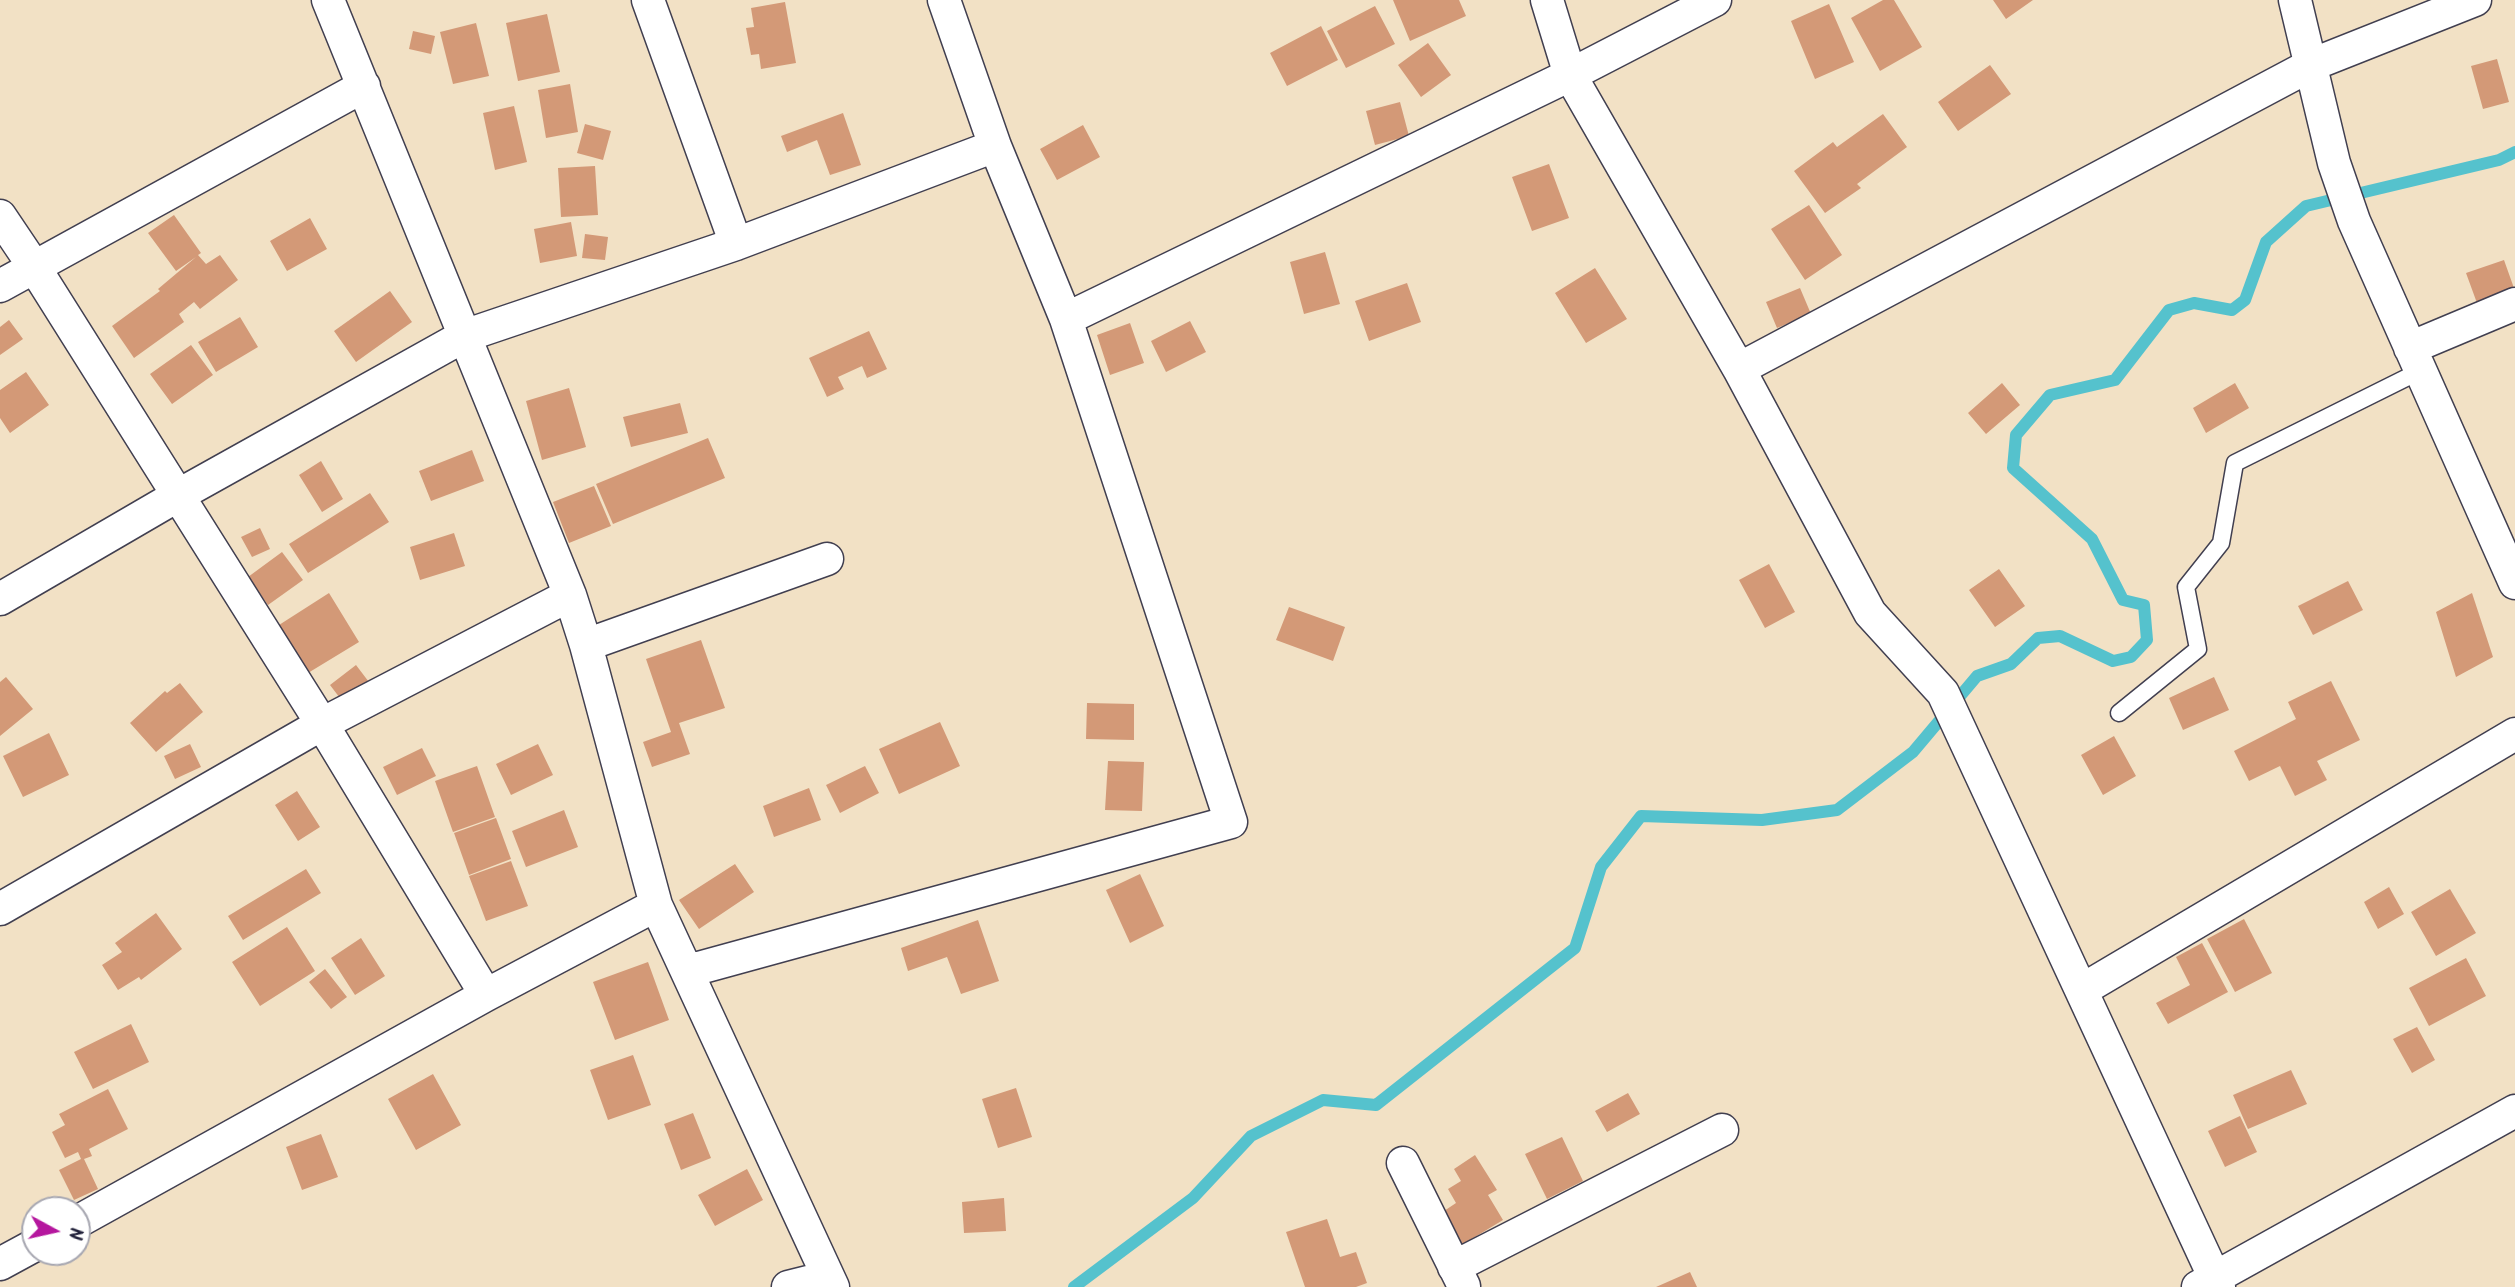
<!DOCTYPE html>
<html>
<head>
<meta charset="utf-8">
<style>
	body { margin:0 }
	#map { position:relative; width:2515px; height:1287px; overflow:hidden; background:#f2e1c5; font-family:Kalam,sans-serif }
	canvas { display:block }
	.north { position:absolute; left:21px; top:1196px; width:70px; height:70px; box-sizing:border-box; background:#fff; border:2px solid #a7a7b1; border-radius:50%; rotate:98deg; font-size:19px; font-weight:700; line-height:28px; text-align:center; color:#22223b }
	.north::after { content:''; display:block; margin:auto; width:24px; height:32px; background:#b5179e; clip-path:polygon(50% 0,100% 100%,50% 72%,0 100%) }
</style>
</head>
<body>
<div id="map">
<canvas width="2515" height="1287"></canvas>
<div class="north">N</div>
</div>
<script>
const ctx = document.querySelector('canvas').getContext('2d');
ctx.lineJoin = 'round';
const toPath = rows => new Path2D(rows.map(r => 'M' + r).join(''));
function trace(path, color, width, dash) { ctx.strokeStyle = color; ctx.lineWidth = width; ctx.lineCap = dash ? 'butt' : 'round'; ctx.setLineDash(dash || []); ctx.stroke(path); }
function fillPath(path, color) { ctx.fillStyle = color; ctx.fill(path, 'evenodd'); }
trace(toPath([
	[1074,1287,1193,1198,1251,1136,1323,1100,1376,1105,1575,948,1601,867,1641,816,1762,820,1837,810,1913,752,1977,676,2011,664,2038,638,2060,636,2113,661,2131,657,2147,640,2144,605,2123,600,2092,539,2013,468,2016,435,2050,395,2115,380,2169,310,2194,303,2232,310,2245,300,2266,242,2306,206,2499,160,2515,152]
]), '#55c2cd', 12);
fillPath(toPath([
	[1393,0,1459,0,1466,16,1410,41],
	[1883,0,1894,0,1922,47,1880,71,1851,18],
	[1993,0,2033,0,2006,19],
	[785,2,796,63,761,69,759,54,751,55,746,28,754,27,751,8],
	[1829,4,1854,62,1815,79,1791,21],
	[1375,6,1395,44,1346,68,1327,31],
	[547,14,560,72,518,81,506,23],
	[476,23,489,76,453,84,440,32],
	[1321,26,1338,60,1287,86,1270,53],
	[413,31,435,36,431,54,409,49],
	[1428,43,1451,75,1421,97,1398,65],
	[2497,59,2509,102,2483,109,2471,66],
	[1990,65,2011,94,1958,131,1938,102],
	[570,84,578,132,546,138,538,90],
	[1400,102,1409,136,1375,145,1366,111],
	[514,106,527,162,495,170,483,113],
	[843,113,861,165,830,175,817,140,787,152,781,136],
	[1883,114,1907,147,1857,184,1861,188,1825,213,1794,171,1833,142,1837,147],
	[585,124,611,131,603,160,577,153],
	[1083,125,1100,157,1057,180,1040,149],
	[1549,164,1569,218,1532,231,1512,177],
	[595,166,598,215,561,217,558,168],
	[1809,205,1842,255,1805,280,1771,229],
	[174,215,201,253,198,255,206,264,220,255,238,280,200,309,194,302,179,314,184,322,134,358,112,326,160,291,158,289,196,257,176,271,148,233],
	[310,218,327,249,287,271,270,241],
	[571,222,577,256,540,263,534,229],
	[585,234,608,237,605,260,582,258],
	[1325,252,1340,304,1304,314,1290,262],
	[2504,260,2515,291,2481,314,2466,273],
	[1595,268,1627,319,1586,343,1555,293],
	[1407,283,1421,322,1369,341,1355,301],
	[1800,288,1811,314,1777,328,1766,302],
	[390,291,412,322,356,362,334,331],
	[240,317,258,347,216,372,198,342],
	[9,320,23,339,0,355,0,327],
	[1190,321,1206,352,1166,372,1151,341],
	[1130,323,1144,363,1110,375,1097,335],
	[869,331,887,369,867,378,862,366,838,377,844,389,827,397,809,358],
	[191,345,213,375,172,404,150,374],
	[26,372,49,405,10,433,0,418,0,390],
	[2002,383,2020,405,1986,434,1968,413],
	[2235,383,2249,408,2206,433,2193,408],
	[569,388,586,447,542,460,526,401],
	[680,403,688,433,631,447,623,417],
	[708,438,725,478,613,524,596,484],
	[472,450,484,481,431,501,419,471],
	[321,461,343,499,322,512,299,475],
	[594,486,611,526,569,543,553,502],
	[370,493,389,522,308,573,289,544],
	[260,528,270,549,252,557,241,537],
	[454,533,465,566,420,580,410,547],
	[282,552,303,580,268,605,248,577],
	[1769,564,1795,612,1765,628,1739,580],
	[1999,569,2025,606,1995,627,1969,590],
	[2348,581,2363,610,2313,635,2298,606],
	[329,593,359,642,308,673,279,625],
	[2472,593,2493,657,2456,677,2436,612],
	[1289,607,1345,627,1333,661,1276,640],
	[701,640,725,708,679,723,690,754,652,767,643,742,671,732,646,659],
	[356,665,375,690,349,710,330,685],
	[6,677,33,709,0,736,0,682],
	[2214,677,2229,710,2183,730,2169,698],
	[2331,681,2360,740,2317,761,2327,780,2295,796,2280,766,2249,781,2234,751,2296,719,2288,702],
	[180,683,203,712,156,752,130,723,165,691,167,693],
	[1087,703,1134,704,1134,740,1086,739],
	[940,722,960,766,899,794,879,749],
	[49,733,69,775,23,797,3,756],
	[2114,736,2136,776,2103,795,2081,755],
	[190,744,201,767,175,779,164,756],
	[538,744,553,775,511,795,496,764],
	[422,748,436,776,397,795,383,767],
	[1108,761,1144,762,1142,811,1105,810],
	[477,766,495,817,453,832,435,781],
	[865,766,879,793,840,813,826,785],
	[809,788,821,820,774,837,763,806],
	[297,791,320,827,298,841,275,805],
	[564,810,578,847,526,867,512,831],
	[496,818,511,859,469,875,454,833],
	[511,861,528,906,486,921,469,876],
	[735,864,754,892,699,929,679,900],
	[306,869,321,893,243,940,228,916],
	[1140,874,1164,926,1130,943,1106,890],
	[2389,887,2404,914,2378,929,2364,902],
	[2450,889,2476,933,2436,956,2411,912],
	[156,913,182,949,141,980,139,977,118,990,102,965,122,952,115,943],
	[2244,919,2272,973,2235,992,2207,939],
	[978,920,999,981,961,994,947,957,908,971,901,948],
	[287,927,315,971,260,1006,232,962],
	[361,938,385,976,355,995,331,958],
	[2202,943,2228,992,2168,1024,2156,1003,2190,985,2176,957],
	[2466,958,2486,996,2429,1026,2409,988],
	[648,962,669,1020,615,1040,593,982],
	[325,969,347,997,331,1009,309,982],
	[131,1024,149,1062,93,1089,74,1052],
	[2417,1027,2435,1060,2412,1073,2393,1039],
	[633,1055,651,1105,608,1120,590,1070],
	[2291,1070,2307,1104,2248,1129,2233,1095],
	[433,1074,461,1125,416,1150,388,1099],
	[1016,1088,1032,1137,998,1148,982,1099],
	[108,1089,128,1129,89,1149,92,1156,84,1159,98,1189,74,1200,59,1170,81,1159,78,1152,65,1158,52,1132,65,1125,59,1114],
	[1628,1093,1640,1114,1607,1132,1595,1111],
	[693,1113,711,1158,681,1170,664,1124],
	[2240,1116,2257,1152,2225,1167,2208,1131],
	[321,1134,338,1177,302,1190,286,1147],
	[1562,1137,1583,1181,1547,1199,1525,1154],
	[1475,1155,1497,1190,1488,1195,1503,1220,1460,1246,1441,1213,1456,1203,1448,1189,1461,1181,1454,1169],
	[747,1169,763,1200,715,1226,698,1195],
	[1004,1198,1006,1231,964,1233,962,1202],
	[1327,1219,1340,1257,1356,1252,1367,1283,1356,1287,1305,1287,1286,1232],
	[1690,1272,1697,1287,1656,1287]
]), '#d39977');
const service = toPath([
	[2119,713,2198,649,2186,587,2221,543,2235,463,2420,371]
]);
const minor = toPath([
	[328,0,570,595,586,645,656,905,833,1287],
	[648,0,736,244],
	[1547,0,1570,75,1739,369,1870,613,1943,693,2219,1287],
	[2295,0,2334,163,2354,221,2515,583],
	[0,216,33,265,322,724,486,995],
	[0,286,364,86],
	[1066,319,1570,75,1715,0],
	[2410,348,2515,304],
	[1739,369,2311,65,2475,0],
	[0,599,177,496,464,336,736,244,995,146],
	[586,645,827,559],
	[0,909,322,724,570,595],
	[688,971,1231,822,1066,319,995,146,944,0],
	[2082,990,2515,734],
	[1403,1163,1464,1286],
	[77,1222,486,995,656,905],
	[0,1264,35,1245],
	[1454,1267,1722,1130],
	[788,1287,828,1277],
	[2198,1287,2515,1111]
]);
trace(service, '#413f50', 19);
trace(minor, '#413f50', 35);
trace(service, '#fff', 16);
trace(minor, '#fff', 32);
</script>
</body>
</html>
